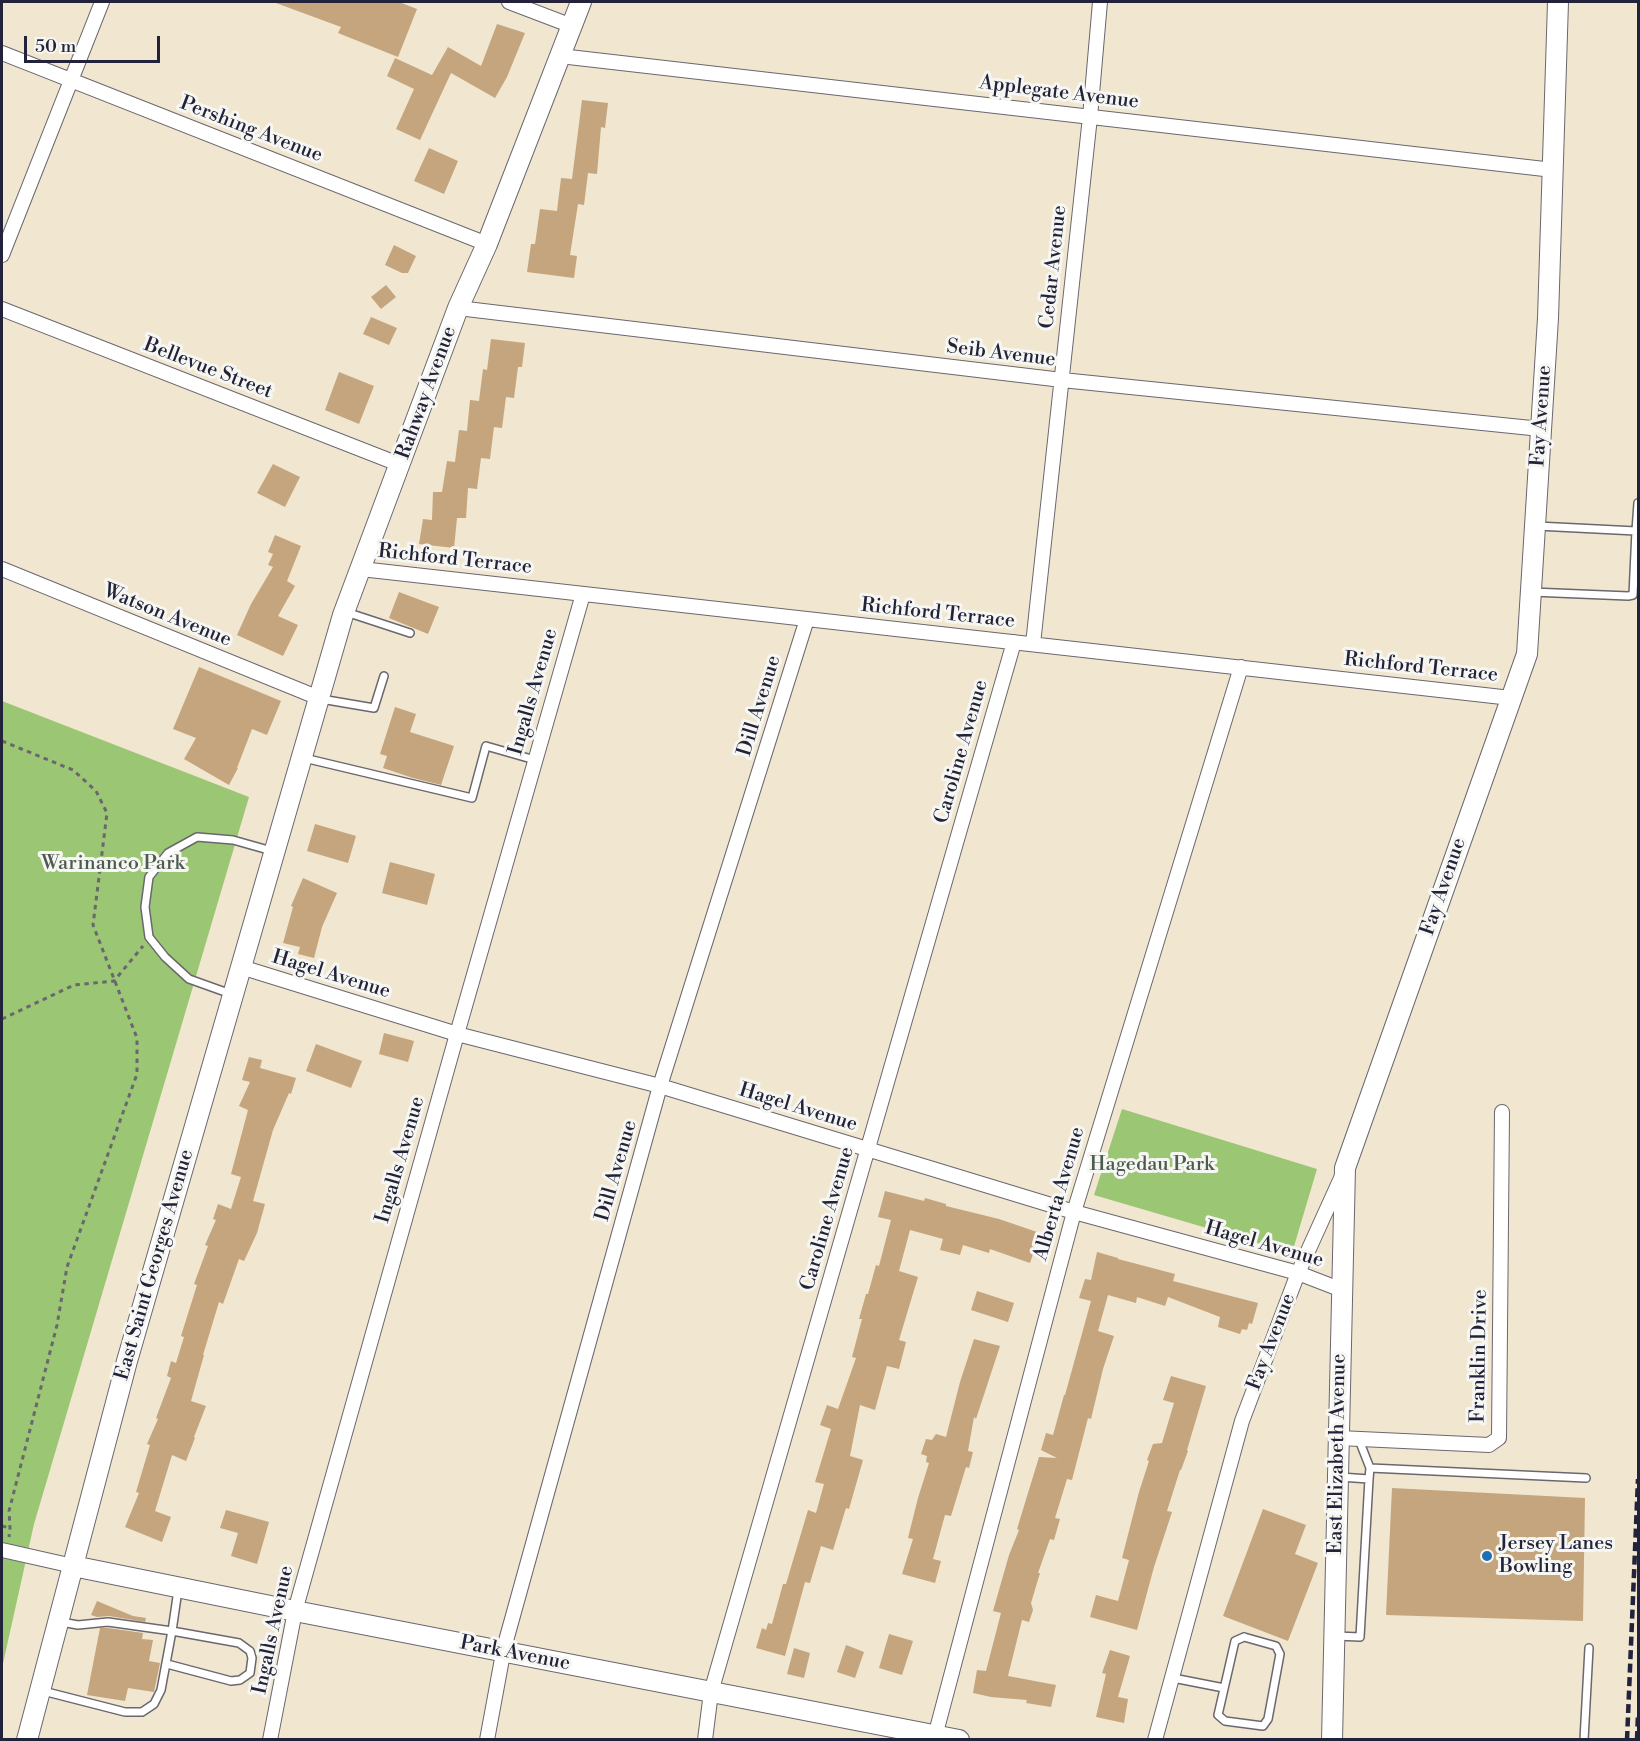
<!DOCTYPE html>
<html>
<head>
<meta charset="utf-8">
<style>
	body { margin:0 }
	#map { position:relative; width:1640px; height:1741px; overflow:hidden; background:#f1e6cf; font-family:"Libre Bodoni",serif }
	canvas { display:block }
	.frame { position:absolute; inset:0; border:3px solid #22223b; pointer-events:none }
	.scale { position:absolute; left:24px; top:36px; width:136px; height:27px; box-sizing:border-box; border:3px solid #22223b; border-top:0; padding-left:8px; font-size:18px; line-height:21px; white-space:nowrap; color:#22223b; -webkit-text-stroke:4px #f6f6f2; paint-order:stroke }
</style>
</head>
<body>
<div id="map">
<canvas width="1640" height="1741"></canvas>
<div class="frame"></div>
<div class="scale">50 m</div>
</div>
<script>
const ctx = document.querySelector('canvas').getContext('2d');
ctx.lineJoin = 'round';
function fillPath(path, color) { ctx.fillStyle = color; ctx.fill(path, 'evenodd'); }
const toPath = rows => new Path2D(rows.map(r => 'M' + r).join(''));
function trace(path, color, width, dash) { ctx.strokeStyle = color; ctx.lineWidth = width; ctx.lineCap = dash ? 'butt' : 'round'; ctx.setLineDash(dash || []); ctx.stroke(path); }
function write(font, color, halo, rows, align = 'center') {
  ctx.font = font + ' "Libre Bodoni",serif'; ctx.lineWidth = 6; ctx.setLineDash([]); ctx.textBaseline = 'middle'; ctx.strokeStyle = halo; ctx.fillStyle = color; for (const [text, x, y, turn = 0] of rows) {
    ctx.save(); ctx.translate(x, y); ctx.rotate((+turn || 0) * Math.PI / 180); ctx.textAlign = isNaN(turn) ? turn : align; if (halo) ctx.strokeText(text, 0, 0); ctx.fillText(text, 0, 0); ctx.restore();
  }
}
fillPath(toPath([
	[2,701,249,797,34,1524,2,1668],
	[1122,1109,1317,1169,1292,1253,1094,1195]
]), '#9bc673');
fillPath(toPath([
	[276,2,399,2,417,9,398,57,338,33,341,27,276,3],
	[497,24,525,33,507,77,495,98,451,73,420,140,396,129,414,89,387,76,395,58,432,75,448,47,481,66],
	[582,100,608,103,605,128,601,127,597,174,588,173,584,205,578,204,570,255,577,256,574,278,527,272,531,244,535,244,540,209,557,211,561,178,572,179],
	[429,148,458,161,444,194,414,181],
	[394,245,416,256,408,273,402,273,385,265],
	[386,285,396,297,381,309,371,297],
	[371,317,397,328,389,345,363,334],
	[491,339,525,343,522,367,518,367,514,398,506,397,502,428,494,427,490,459,481,458,477,489,468,488,466,518,457,518,454,548,419,544,423,519,432,520,433,492,442,492,447,461,455,462,459,430,467,431,470,400,479,401,483,369,487,370],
	[339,372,374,386,359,424,325,410],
	[273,464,300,477,285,507,257,493],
	[275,535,301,546,287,581,295,586,278,616,298,625,283,656,237,635,251,604,273,567,268,565,273,554,268,552],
	[399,592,439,607,428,634,389,618],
	[199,667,281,701,267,735,252,729,237,768,238,768,229,785,184,759,196,738,173,729],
	[395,707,416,714,410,732,454,746,441,785,413,778,383,768,387,756,380,754],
	[315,824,356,836,348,863,307,851],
	[390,862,435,874,427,905,382,893],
	[303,878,337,893,322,927,314,958,298,954,300,947,283,943,293,907,291,906],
	[384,1033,414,1041,408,1062,379,1054],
	[316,1044,362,1061,351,1088,306,1071],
	[249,1057,262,1060,260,1068,296,1078,291,1094,289,1093,273,1130,253,1201,265,1204,257,1233,244,1261,239,1259,223,1304,219,1302,203,1355,204,1355,191,1401,206,1406,194,1437,195,1438,186,1461,172,1455,155,1511,171,1517,162,1542,125,1527,139,1493,136,1492,150,1445,147,1444,158,1419,156,1418,171,1378,167,1376,171,1361,176,1363,184,1337,181,1336,197,1285,194,1284,208,1246,205,1245,216,1220,213,1219,218,1204,231,1209,241,1177,231,1174,248,1110,239,1106,250,1082,242,1080],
	[885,1191,924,1201,925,1198,946,1204,946,1206,999,1219,1040,1233,1030,1263,990,1249,989,1253,963,1245,960,1255,940,1250,943,1239,910,1230,899,1271,918,1277,899,1340,906,1342,899,1369,887,1366,875,1410,860,1405,850,1456,863,1460,849,1509,846,1508,833,1550,821,1546,810,1583,805,1582,785,1656,756,1648,762,1628,766,1630,768,1623,772,1624,783,1584,786,1584,808,1510,816,1513,824,1484,815,1482,831,1429,820,1425,827,1405,838,1409,856,1358,852,1357,862,1319,859,1319,866,1294,868,1294,876,1265,879,1266,891,1220,878,1217],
	[1097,1252,1118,1258,1118,1259,1175,1274,1173,1281,1258,1303,1252,1324,1249,1323,1247,1330,1242,1329,1240,1334,1218,1327,1220,1317,1168,1297,1165,1306,1137,1297,1136,1303,1108,1295,1098,1331,1114,1336,1103,1369,1091,1419,1088,1418,1072,1480,1067,1479,1055,1518,1060,1519,1054,1540,1050,1539,1038,1573,1040,1573,1031,1603,1033,1610,1029,1622,1022,1620,1008,1676,1056,1685,1051,1707,1026,1703,1027,1700,991,1697,973,1693,977,1670,986,1671,1001,1613,993,1611,1009,1555,1019,1530,1017,1529,1039,1457,1057,1458,1041,1450,1046,1433,1053,1435,1064,1395,1065,1395,1091,1301,1079,1298,1085,1279,1091,1280],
	[977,1291,1014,1303,1008,1322,971,1310],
	[974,1339,1000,1346,976,1419,974,1417,968,1451,973,1452,969,1468,966,1467,951,1516,945,1515,933,1559,941,1561,935,1583,902,1574,913,1539,908,1538,918,1498,929,1463,926,1462,927,1456,921,1454,926,1439,932,1440,936,1434,946,1437,960,1382],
	[1171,1376,1206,1386,1187,1450,1188,1451,1181,1470,1180,1470,1167,1511,1172,1512,1154,1567,1137,1630,1090,1617,1096,1595,1118,1601,1129,1560,1122,1558,1139,1492,1149,1461,1147,1460,1153,1444,1162,1443,1174,1403,1163,1400],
	[1392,1488,1585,1498,1583,1621,1386,1615],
	[1263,1509,1306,1525,1295,1554,1318,1563,1288,1641,1223,1616],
	[226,1510,269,1522,257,1564,231,1556,238,1533,220,1528],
	[97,1601,133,1616,146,1618,145,1622,109,1616,97,1617,91,1615],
	[100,1628,108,1628,143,1633,142,1639,153,1640,149,1661,160,1663,154,1692,128,1688,125,1701,87,1695],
	[889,1634,913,1641,902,1675,879,1668],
	[846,1645,864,1652,855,1678,837,1672],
	[794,1648,810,1653,804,1678,787,1674],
	[1110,1650,1130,1656,1118,1697,1128,1699,1124,1723,1096,1717,1106,1674,1102,1673]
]), '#c4a57e');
const lane = toPath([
	[1537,526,1636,531,1638,503],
	[1532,592,1628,596,1633,595,1636,531],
	[346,612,410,633],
	[321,699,374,708,384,676],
	[304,758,472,798,486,746,535,760],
	[231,994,189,979,165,957,149,937,145,907,149,877,168,853,197,837,233,840,272,851],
	[1359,1440,1370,1468],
	[1369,1479,1370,1468,1586,1478],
	[61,1622,78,1625,108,1622,172,1631,178,1590],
	[1336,1636,1360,1637,1369,1479,1340,1477],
	[1244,1637,1276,1646,1280,1654,1268,1719,1263,1726,1225,1721,1218,1715,1235,1641,1244,1637],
	[1173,1678,1224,1688],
	[43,1691,125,1712,142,1712,154,1704,161,1690,172,1631,239,1643,250,1651,252,1658,250,1673,240,1680,231,1681,167,1664],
	[1584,1740,1589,1648]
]);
const street = toPath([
	[509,2,572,26],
	[2,53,487,244],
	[560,56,1553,170],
	[2,255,102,2],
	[458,308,1062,380,1541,429],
	[2,309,401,465],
	[2,569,319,698],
	[361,569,1511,698],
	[1033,644,1090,117,1100,2],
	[241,967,457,1034,660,1086,1074,1212,1298,1273,1342,1290],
	[1339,1438,1489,1445,1499,1438,1502,1112],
	[2,1550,73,1566],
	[270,1740,295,1611,457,1034,583,594],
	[487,1740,504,1648,660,1086,807,619],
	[705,1740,711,1692,1014,642],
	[934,1740,1074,1212,1241,667],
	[1155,1740,1242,1421,1298,1273,1342,1176]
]);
const secondary = toPath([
	[73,1566,295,1611,959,1740],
	[27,1740,127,1361,343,615,458,308,487,244,581,2],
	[1332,1740,1345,1168,1527,654,1548,318,1558,2]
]);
trace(lane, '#6a676f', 10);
trace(street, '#6a676f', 16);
trace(secondary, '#6a676f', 22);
trace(toPath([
	[2,741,73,770,96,791,107,813,93,925,137,1038,137,1074,67,1267,57,1325,9,1511,10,1528,9,1537],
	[2,1019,74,985,114,981,143,946],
	[2,1526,10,1528]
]), '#6a676f', 3, [4.5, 4.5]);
trace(lane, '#fff', 7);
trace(street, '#fff', 14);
trace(secondary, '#fff', 20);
trace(toPath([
	[1627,1740,1638,1479],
	[1637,1740,1638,1714]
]), '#22223b', 4.5, [9, 4.5]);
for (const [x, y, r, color] of [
	[1487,1556,6,"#1f6fb2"]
]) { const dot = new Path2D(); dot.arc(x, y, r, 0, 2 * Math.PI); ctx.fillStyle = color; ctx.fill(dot); trace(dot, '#f6f6f2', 2); }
write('20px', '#22223b', '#f6f6f2', [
	["Applegate Avenue",1059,93,7],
	["Pershing Avenue",251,130,21],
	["Cedar Avenue",1054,267,-84],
	["Seib Avenue",1001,354,7],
	["Bellevue Street",208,369,21],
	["Rahway Avenue",427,393,-70],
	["Fay Avenue",1542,416,-86],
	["Richford Terrace",455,560,6],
	["Richford Terrace",938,614,6],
	["Watson Avenue",167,616,22],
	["Richford Terrace",1421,668,6],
	["Ingalls Avenue",534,692,-74],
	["Dill Avenue",760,706,-73],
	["Caroline Avenue",962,752,-74],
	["Fay Avenue",1444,887,-71],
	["Hagel Avenue",331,975,17],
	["Hagel Avenue",798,1108,17],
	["Ingalls Avenue",401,1160,-74],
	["Dill Avenue",617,1171,-74],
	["Alberta Avenue",1060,1194,-74],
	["Caroline Avenue",828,1219,-74],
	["Hagel Avenue",1264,1245,16],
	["East Saint Georges Avenue",155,1265,-74],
	["Fay Avenue",1272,1342,-69],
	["Franklin Drive",1480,1356,-89],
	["East Elizabeth Avenue",1338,1454,-89],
	["Ingalls Avenue",274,1630,-78],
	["Park Avenue",515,1654,11]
]);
write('20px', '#4c5b4f', '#f6f6f2', [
	["Warinanco Park",113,864],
	["Hagedau Park",1152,1165]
]);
write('20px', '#22223b', '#f6f6f2', [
	["Jersey Lanes",1499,1544],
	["Bowling",1499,1567]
], 'left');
</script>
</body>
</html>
